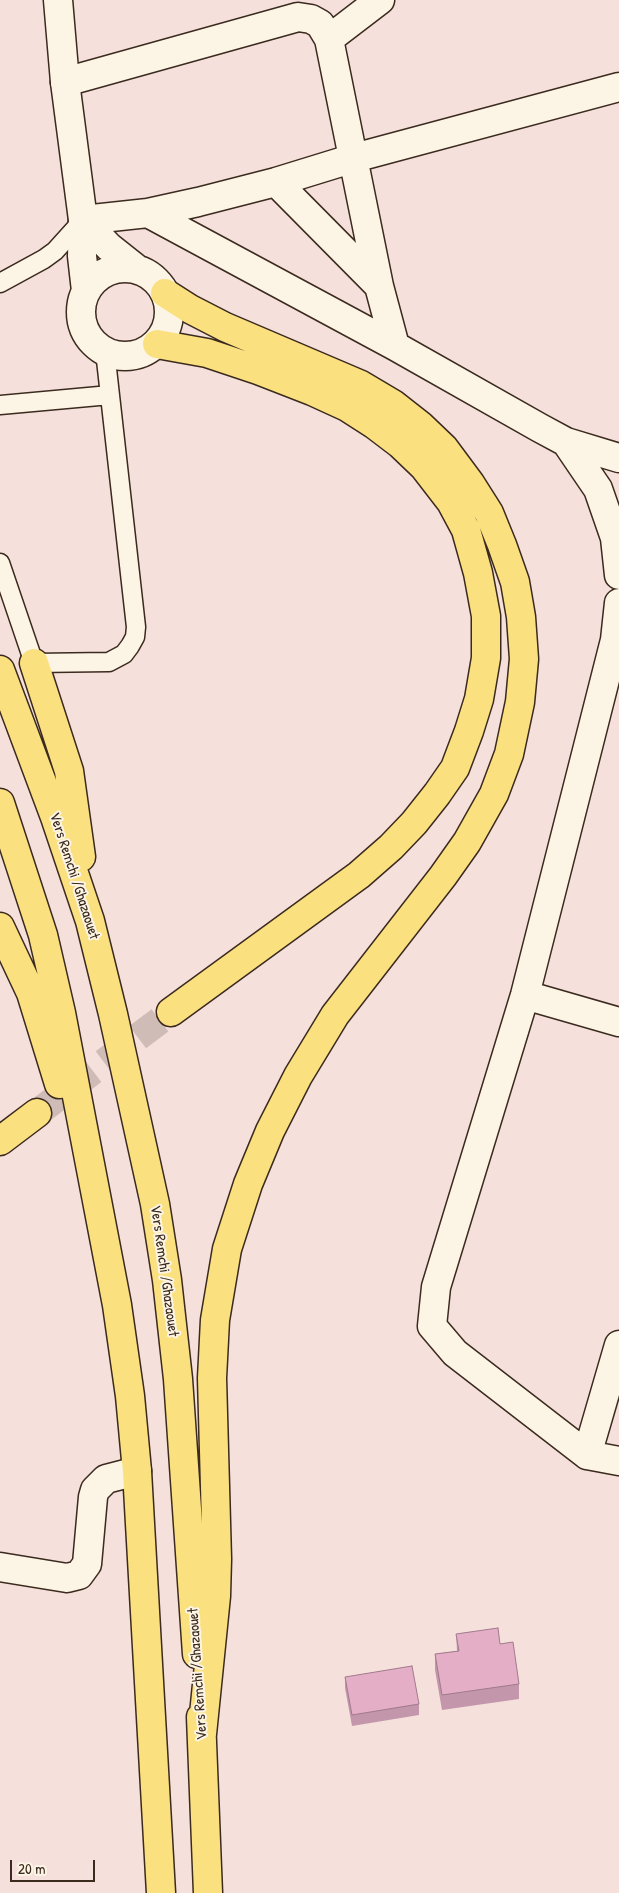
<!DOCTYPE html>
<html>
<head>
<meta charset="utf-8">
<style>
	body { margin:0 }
	#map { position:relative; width:619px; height:1893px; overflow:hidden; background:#f5e0dc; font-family:"Patrick Hand",sans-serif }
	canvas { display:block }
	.scale { position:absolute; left:10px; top:1860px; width:85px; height:22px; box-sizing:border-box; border:2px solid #3b2a1e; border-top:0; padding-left:6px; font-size:15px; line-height:18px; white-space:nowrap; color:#3b2a1e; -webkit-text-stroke:4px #fcf5e5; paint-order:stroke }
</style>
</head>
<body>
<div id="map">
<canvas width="619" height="1893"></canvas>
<div class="scale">20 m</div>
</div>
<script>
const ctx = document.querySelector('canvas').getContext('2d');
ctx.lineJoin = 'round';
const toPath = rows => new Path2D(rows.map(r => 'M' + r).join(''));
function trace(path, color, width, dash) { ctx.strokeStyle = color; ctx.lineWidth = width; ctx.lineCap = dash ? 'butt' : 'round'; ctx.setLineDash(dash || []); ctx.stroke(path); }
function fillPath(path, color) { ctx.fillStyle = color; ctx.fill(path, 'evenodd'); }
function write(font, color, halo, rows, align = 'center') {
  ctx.font = font + ' "Patrick Hand",sans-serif'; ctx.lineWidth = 4; ctx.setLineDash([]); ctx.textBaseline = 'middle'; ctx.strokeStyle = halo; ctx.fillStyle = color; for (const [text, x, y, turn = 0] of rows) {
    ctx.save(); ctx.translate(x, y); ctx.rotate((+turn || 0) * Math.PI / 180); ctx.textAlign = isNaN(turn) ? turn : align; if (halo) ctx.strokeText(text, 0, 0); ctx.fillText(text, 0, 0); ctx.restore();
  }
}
trace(toPath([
	[37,1113,171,1012]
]), '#d0bcb6', 28, [28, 14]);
const service = toPath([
	[0,283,44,259,55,251,83,220],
	[0,405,110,395],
	[0,563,34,663,109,662,124,654,130,646,135,637,136,627,105,351]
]);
const minor = toPath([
	[329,39,380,0],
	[65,82,298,17,311,19,320,24,329,39,379,286,395,346],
	[276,182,379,286],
	[148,213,395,346,540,428,566,442,619,458],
	[83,220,148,213,198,202,276,182,354,158,619,87],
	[566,442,598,489,615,538,619,575],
	[619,603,615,640,525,995,436,1287,432,1326,455,1353,587,1455,619,1461],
	[525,995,619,1022],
	[587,1455,619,1345],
	[0,1567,67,1578,79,1575,87,1564,93,1497,95,1490,106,1479,137,1471]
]);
const secondary = toPath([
	[58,0,65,82,83,220,82,256,86,291],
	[83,220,109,247,138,270],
	'81 312a44 44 0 1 1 88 0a44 44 0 1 1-88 0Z'
]);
const trunk = toPath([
	[165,293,190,309,225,327,361,385,393,404,421,426,444,448,470,483,489,513,502,545,515,582,521,617,524,659,520,702,509,754,494,794,467,842,443,876,335,1015,298,1076,270,1131,248,1184,227,1249,215,1320,212,1378,217,1559,216,1596,202,1734],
	[157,344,207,353,258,370,312,391,347,407,375,425,400,444,424,467,451,502,466,530,478,573,486,616,486,658,479,699,469,731,455,768,437,794,414,823,391,847,359,875,171,1012],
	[34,663,69,771,81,857],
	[0,670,55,817,90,921,113,1014,155,1204,167,1280,178,1379,197,1654],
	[0,803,43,935,61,1013,117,1305,130,1396,137,1471,161,1893],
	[0,927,31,993,59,1084],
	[0,1141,37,1113],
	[201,1717,208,1893]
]);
trace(service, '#3b2a1e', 21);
trace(minor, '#3b2a1e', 31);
trace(secondary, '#3b2a1e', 31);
trace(trunk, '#3b2a1e', 31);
trace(service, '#fcf5e5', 18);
trace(minor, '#fcf5e5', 28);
trace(secondary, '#fcf5e5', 28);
trace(trunk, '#fbe080', 28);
fillPath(toPath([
	[456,1634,500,1644,519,1684,519,1699,442,1710,435,1670,435,1654,457,1651],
	[345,1677,419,1704,419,1715,352,1726,345,1688]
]), '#c496ab');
const building = toPath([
	[498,1628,500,1644,513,1642,519,1684,442,1695,435,1654,459,1651,456,1634,498,1628],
	[412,1666,419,1704,352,1715,345,1677,412,1666]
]);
fillPath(building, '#e4aec7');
trace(building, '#a07a8b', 1);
write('15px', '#3b2a1e', '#fcf5e5', [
	["Vers Remchi /Ghazaouet",74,876,72],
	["Vers Remchi /Ghazaouet",164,1271,82],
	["Vers Remchi /Ghazaouet",198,1674,-94]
]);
</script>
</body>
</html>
